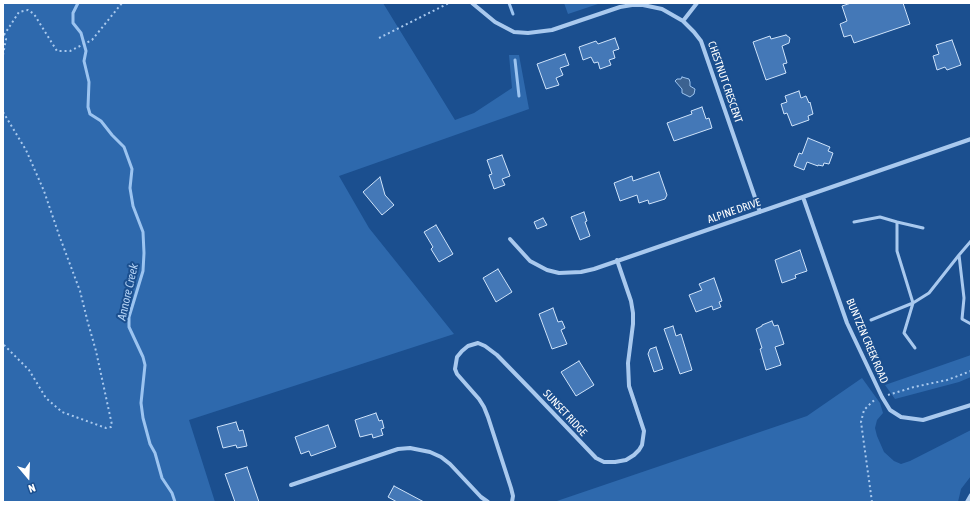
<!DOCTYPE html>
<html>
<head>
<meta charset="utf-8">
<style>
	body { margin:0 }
	#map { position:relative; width:974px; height:505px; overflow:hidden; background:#1b4f8f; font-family:"Asap Condensed",sans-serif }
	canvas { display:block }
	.frame { position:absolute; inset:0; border:4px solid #fff; pointer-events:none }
	.north { position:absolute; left:8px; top:457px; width:40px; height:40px; -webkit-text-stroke:3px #1b4f8f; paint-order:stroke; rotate:161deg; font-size:11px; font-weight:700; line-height:16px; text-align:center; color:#fff }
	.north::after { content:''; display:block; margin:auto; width:14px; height:18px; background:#fff; clip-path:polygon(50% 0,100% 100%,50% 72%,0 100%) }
</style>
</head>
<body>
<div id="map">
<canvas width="974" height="505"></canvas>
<div class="frame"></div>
<div class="north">N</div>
</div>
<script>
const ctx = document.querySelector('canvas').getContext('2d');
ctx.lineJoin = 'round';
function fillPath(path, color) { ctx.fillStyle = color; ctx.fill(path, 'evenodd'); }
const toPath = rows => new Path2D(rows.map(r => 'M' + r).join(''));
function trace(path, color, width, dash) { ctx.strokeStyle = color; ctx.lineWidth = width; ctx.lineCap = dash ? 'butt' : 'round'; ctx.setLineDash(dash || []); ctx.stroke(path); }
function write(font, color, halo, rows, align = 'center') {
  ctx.font = font + ' "Asap Condensed",sans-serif'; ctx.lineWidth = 4; ctx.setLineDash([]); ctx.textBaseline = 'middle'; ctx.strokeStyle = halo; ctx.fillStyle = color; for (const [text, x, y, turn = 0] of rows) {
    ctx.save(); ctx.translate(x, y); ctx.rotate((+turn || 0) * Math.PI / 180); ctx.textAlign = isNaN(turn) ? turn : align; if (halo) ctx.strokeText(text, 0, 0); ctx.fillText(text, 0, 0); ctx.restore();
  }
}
fillPath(toPath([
	[3,3,383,3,455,120,474,113,512,88,509,55,519,55,529,109,339,176,369,228,454,334,189,420,215,502,3,502],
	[564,3,601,3,568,14],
	[971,355,971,377,959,382,895,399,885,385],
	[862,378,880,403,883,413,877,420,875,428,877,436,884,452,894,461,901,464,910,461,971,430,971,476,961,489,958,502,554,502,807,416]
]), '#2e69ad');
const water = toPath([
	[682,77,689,79,690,82,690,86,695,89,694,94,690,97,682,93,682,89,675,81,677,79,681,79,682,77]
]);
fillPath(water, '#3c6290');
trace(water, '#9cc4f0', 1);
trace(toPath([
	[78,3,73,13,73,23,81,33,86,51,84,61,89,82,88,107,90,114,101,121,112,135,124,147,132,169,130,188,133,206,143,232,144,253,143,271,129,317,129,327,143,357,145,365,141,403,143,418,150,444,155,453,162,478,172,493,175,502],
	[509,3,513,14],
	[515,60,519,96]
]), '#9cc4f0', 3);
const building = toPath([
	[851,3,903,3,910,24,854,43,851,35,844,37,840,24,847,21,842,6,851,3],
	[786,35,790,38,789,43,782,46,787,63,783,64,786,73,766,80,753,42,770,36,771,39,786,35],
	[615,38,619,49,613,51,615,58,609,60,611,65,600,69,598,62,594,63,591,57,583,60,579,47,596,41,598,44,615,38],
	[952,40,961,65,947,70,945,67,937,70,933,56,939,54,936,45,952,40],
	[565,54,569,65,560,68,563,75,556,78,559,85,546,89,537,64,565,54],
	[799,91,801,98,806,96,809,103,810,102,813,114,808,116,809,120,792,126,787,113,784,114,781,104,787,102,785,96,799,91],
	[702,107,706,119,709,118,712,128,674,141,667,123,692,114,691,111,702,107],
	[808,138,830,147,828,151,833,153,829,164,824,163,823,166,818,165,818,166,807,162,804,170,794,166,799,153,802,154,808,138],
	[502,155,510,176,502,179,505,185,494,189,489,175,492,174,487,160,502,155],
	[659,172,667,195,665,199,649,204,648,200,639,203,637,195,620,201,614,183,632,176,633,181,659,172],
	[380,177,385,195,394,205,382,215,363,192,380,177],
	[584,212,587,221,585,222,590,236,580,240,571,217,584,212],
	[543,218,547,225,537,229,534,222,543,218],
	[436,225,453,254,439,262,431,249,433,247,424,232,436,225],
	[800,250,807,271,795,275,796,278,782,283,775,260,800,250],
	[498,269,512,292,496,302,483,278,498,269],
	[714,278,722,301,719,302,721,307,713,310,712,306,696,312,689,295,702,290,699,284,714,278],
	[553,308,558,322,562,321,565,328,561,330,567,344,552,349,539,314,553,308],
	[772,321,774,326,778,325,784,344,775,347,781,365,766,370,760,349,762,348,756,329,762,326,762,325,772,321],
	[673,326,676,336,681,334,692,370,680,374,664,329,673,326],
	[656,347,663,369,654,372,648,354,650,349,656,347],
	[579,361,594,385,576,396,561,372,579,361],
	[376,413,379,421,382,420,384,428,381,429,383,435,373,438,372,434,360,437,355,420,376,413],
	[236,422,239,431,243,430,247,446,237,448,236,445,223,448,217,427,236,422],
	[328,425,336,447,311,456,309,451,301,454,295,437,328,425],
	[247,467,259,502,235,502,225,474,247,467],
	[394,486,424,502,397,502,388,497,394,486]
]);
fillPath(building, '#4478b7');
trace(building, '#cfe3fa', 1);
trace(toPath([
	[4,35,19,12,28,10,34,14,57,51,70,51,92,40,122,3],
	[379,38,449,3],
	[3,55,6,39,4,35],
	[3,112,26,150,44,191,59,235,80,291,88,323,96,351,112,425,111,427,106,428,62,412,46,398,29,370,3,344],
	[888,395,914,387,947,380,971,371],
	[872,502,861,422,864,410,872,402,876,399]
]), '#a9c9ee', 2, [2, 3]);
trace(toPath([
	[854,222,880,217,897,222],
	[971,241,959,255,964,298,962,319,971,324],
	[871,320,913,303,897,251,897,222,923,228],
	[915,348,904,333,913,303,929,293,959,255]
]), '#a9c9ee', 3);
trace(toPath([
	[472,3,495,22,514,32,528,33,552,30,620,7,632,5,643,5,662,9,683,21,694,32,701,41,760,212],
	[683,21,697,3],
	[803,197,847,323,882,397,890,410,901,417,923,420,971,405],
	[510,239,530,261,547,270,559,273,581,272,594,269,971,139],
	[291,485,398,449,410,448,430,452,441,457,450,464,481,497,488,502],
	[512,502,513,496,511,488,488,417,484,407,479,399,457,374,455,369,457,357,462,351,468,346,478,343,485,346,497,355,534,393,596,458,604,462,615,462,626,460,634,455,639,450,642,445,644,431,629,386,628,363,633,324,633,313,631,301,617,260],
	[967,502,971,495]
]), '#a9c9ee', 4);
write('11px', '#fff', '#1b4f8f', [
	["CHESTNUT CRESCENT",725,82,71],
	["ALPINE DRIVE",734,211,-19],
	["BUNTZEN CREEK ROAD",867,341,67],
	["SUNSET RIDGE",565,413,47]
]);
write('italic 12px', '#b5d3f5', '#1b4f8f', [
	["Annore Creek",128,292,-77]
]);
</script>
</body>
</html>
